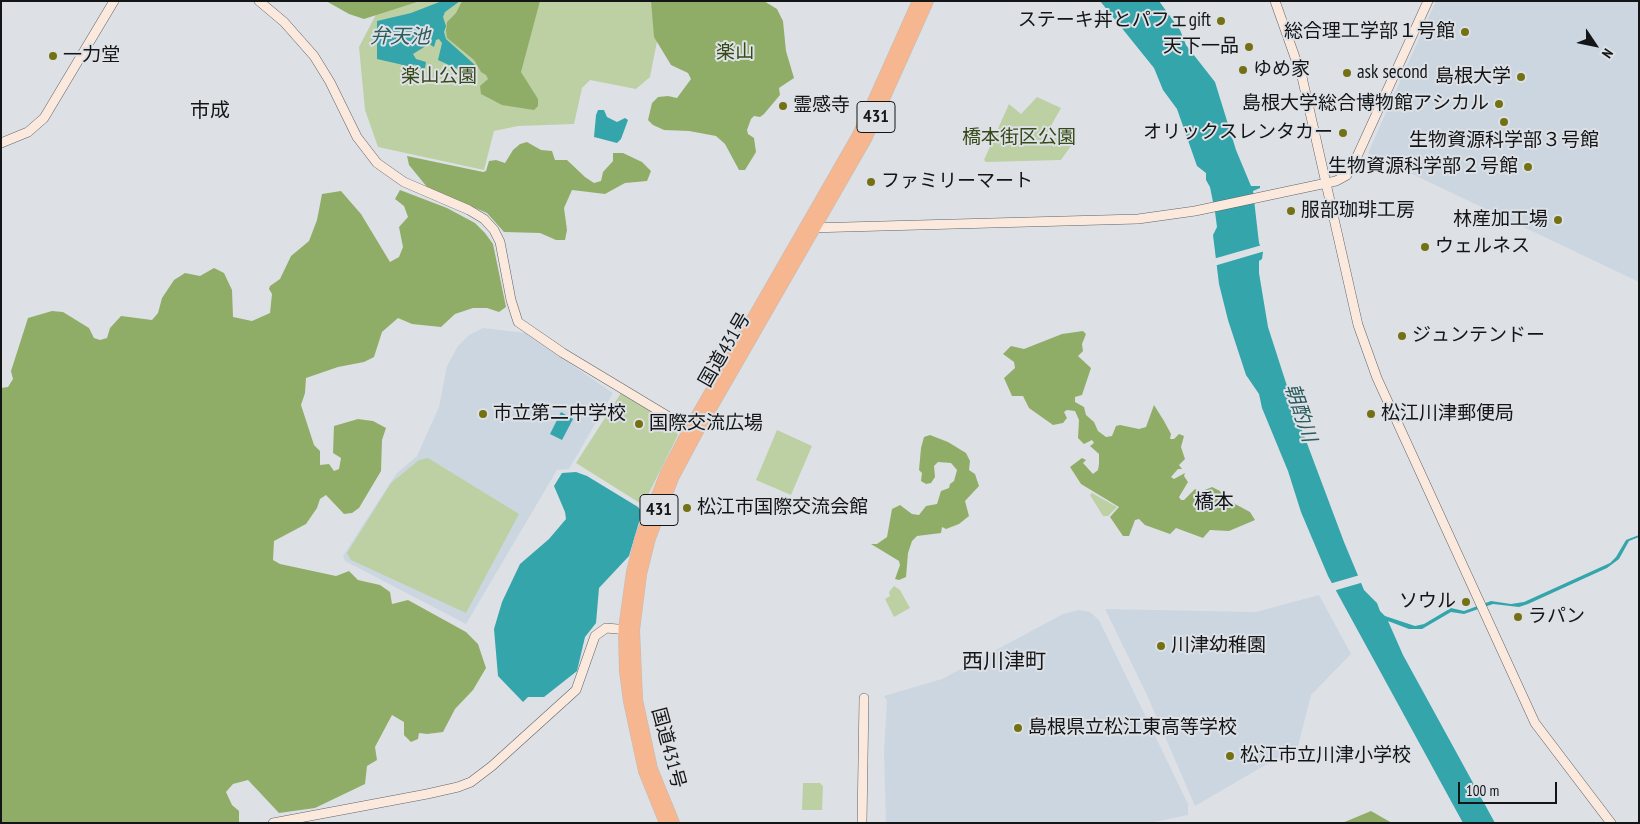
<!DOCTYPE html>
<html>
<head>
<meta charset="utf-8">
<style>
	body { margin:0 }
	#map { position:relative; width:1640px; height:824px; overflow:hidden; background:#dde1e6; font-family:"PT Sans Narrow",sans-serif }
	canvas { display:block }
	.frame { position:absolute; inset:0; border:2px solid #131516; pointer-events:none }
	.north { position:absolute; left:1570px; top:20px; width:50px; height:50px; -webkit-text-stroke:4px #dde1e6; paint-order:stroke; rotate:124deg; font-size:14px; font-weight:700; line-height:20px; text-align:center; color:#131516 }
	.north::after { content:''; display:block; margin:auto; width:18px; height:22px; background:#131516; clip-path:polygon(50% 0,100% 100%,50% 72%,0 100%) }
	.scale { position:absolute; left:1458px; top:782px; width:99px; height:22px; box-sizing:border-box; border:2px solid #131516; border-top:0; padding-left:6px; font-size:15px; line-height:18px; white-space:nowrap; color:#131516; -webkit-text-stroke:4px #dde1e6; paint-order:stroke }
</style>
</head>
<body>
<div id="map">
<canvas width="1640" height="824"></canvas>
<div class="frame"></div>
<div class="north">N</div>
<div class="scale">100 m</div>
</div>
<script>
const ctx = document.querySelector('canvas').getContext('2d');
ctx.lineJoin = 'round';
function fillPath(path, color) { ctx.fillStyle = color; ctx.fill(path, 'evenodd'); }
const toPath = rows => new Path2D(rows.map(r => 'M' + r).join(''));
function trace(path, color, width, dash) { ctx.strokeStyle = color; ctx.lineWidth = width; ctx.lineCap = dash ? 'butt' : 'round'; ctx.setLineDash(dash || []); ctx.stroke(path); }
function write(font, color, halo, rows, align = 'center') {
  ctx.font = font + ' "PT Sans Narrow","Noto Sans JP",sans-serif'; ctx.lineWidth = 4; ctx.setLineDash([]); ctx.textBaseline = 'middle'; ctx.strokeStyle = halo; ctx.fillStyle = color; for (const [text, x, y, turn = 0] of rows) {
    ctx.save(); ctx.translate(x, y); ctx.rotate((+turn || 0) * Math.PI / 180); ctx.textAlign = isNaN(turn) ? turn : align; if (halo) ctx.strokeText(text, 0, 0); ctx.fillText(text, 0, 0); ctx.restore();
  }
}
fillPath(toPath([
	[1436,1,1639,1,1639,282,1368,153],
	[483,328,525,333,613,393,569,469,557,470,466,624,345,561,343,556,396,474,417,456,439,407,447,366,458,346,469,335],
	[1319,595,1351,654,1311,695,1298,746,1195,806,1147,695,1105,609,1256,612],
	[1079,610,1090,612,1099,620,1188,804,1188,815,1149,823,886,823,884,752,887,701,884,696,942,679,1063,614]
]), '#ccd6e0');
fillPath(toPath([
	[383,1,665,1,650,77,636,89,590,80,582,88,574,124,518,126,494,131,484,170,378,147,365,110,359,47],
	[1037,97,1061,108,1047,133,1071,146,1063,157,1061,160,986,162,984,160,1009,104,1021,114],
	[621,393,673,425,678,435,643,505,576,463],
	[777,430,812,446,791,495,756,480],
	[428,458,519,514,466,613,351,560,347,553,391,483,419,460],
	[1092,493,1117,507,1108,516,1103,516,1090,495],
	[894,586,900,590,910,608,894,617,885,599,890,596,889,592],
	[803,783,820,783,823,786,822,810,802,810]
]), '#bdd0a4');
fillPath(toPath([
	[326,1,420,1,364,19,349,14],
	[462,1,540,1,521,72,538,99,538,106,534,110,502,105,481,94,480,86,488,79,486,75,481,72,474,60,447,38,446,31,447,22,456,13],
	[651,1,764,1,777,9,783,21,786,51,794,78,779,88,780,95,764,114,760,117,754,116,751,119,747,130,748,134,754,138,756,152,745,170,739,170,725,144,716,136,689,131,664,130,653,125,648,120,652,103,658,97,668,96,677,98,691,79,688,73,671,65,654,37],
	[527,142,541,150,552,151,555,160,567,160,585,177,594,183,601,181,603,172,613,161,613,153,623,153,642,162,651,171,647,181,625,183,605,194,572,190,564,208,567,230,565,240,556,240,540,233,504,232,487,213,427,187,409,165,407,156,483,172,486,171,489,161,496,160,505,163,513,150,520,144],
	[400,190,447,208,475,223,485,233,493,244,506,307,499,312,487,308,473,308,455,314,441,327,412,324,398,318,382,332,374,357,364,362,338,367,306,378,305,393,301,405,314,445,320,451,320,465,329,464,334,471,339,469,341,458,333,453,334,426,358,419,373,421,386,428,382,440,381,471,359,508,352,513,344,514,326,495,320,499,317,508,306,524,274,541,273,560,280,564,336,576,349,571,358,580,380,585,390,592,392,604,408,600,466,632,478,644,486,668,473,690,455,709,443,732,427,734,419,733,418,739,411,742,404,735,404,722,392,715,375,747,377,760,367,766,365,784,315,808,279,813,248,780,233,784,226,792,232,805,239,811,239,823,1,823,1,388,8,387,13,379,11,371,28,318,52,311,63,312,89,328,94,338,100,340,107,338,110,328,121,316,152,320,158,313,162,298,174,280,185,273,200,276,214,268,224,273,232,290,233,317,252,321,270,313,272,294,269,289,270,286,280,279,291,256,309,241,317,220,322,194,341,191,361,214,390,262,399,257,403,247,399,227,408,217,404,206,395,199],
	[1083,331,1086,334,1082,344,1083,351,1078,356,1091,368,1082,395,1075,397,1075,402,1084,407,1086,415,1094,422,1098,431,1106,437,1112,436,1116,426,1120,425,1139,429,1146,427,1154,405,1164,421,1171,434,1170,439,1174,439,1179,434,1184,436,1181,447,1185,459,1179,465,1182,469,1178,469,1171,477,1174,479,1185,473,1184,476,1188,482,1179,497,1181,500,1184,500,1195,489,1200,492,1212,487,1220,491,1224,498,1250,512,1255,520,1229,531,1210,530,1203,538,1176,528,1170,534,1145,525,1139,519,1135,520,1129,536,1123,536,1110,517,1119,507,1081,484,1070,467,1082,458,1086,460,1083,463,1093,474,1098,470,1099,464,1099,454,1090,446,1094,443,1092,440,1084,444,1078,438,1079,420,1075,411,1067,410,1064,412,1067,418,1063,423,1053,425,1029,408,1023,396,1012,396,1004,378,1015,368,1014,362,1003,354,1011,346,1024,349,1062,334],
	[930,435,948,442,966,453,970,461,969,470,975,474,979,486,965,501,969,516,959,524,946,529,942,527,941,533,917,536,912,541,908,553,906,577,899,580,895,579,900,565,899,561,871,544,877,544,887,537,892,509,900,505,912,514,919,515,926,506,937,504,941,491,949,488,950,484,954,481,957,470,951,463,938,462,934,466,935,477,931,483,926,484,921,481,922,473,919,470,921,448,924,437],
	[1371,811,1392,823,1342,823,1347,821]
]), '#90ad68');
fillPath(toPath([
	[442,1,460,1,445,12,443,17,446,26,444,32,446,39,475,65,476,69,473,76,438,60,442,43,439,39,436,40,434,47,429,44,413,54,416,59,426,62,425,68,417,69,415,64,412,67,377,59,377,21,411,13],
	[1100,1,1159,1,1180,30,1186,45,1215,82,1236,150,1251,186,1260,186,1260,188,1253,191,1259,243,1263,252,1262,259,1259,261,1259,273,1268,327,1296,414,1344,542,1364,590,1377,603,1380,611,1385,616,1415,626,1424,624,1451,608,1464,611,1491,601,1511,604,1524,602,1610,563,1616,557,1626,540,1639,535,1639,537,1629,541,1619,559,1607,568,1528,604,1519,607,1493,604,1464,614,1451,612,1422,629,1409,629,1388,621,1403,655,1495,823,1463,823,1328,576,1301,512,1288,471,1262,408,1259,394,1246,375,1228,320,1219,284,1213,235,1217,227,1215,212,1210,187,1206,180,1206,173,1197,166,1177,109,1163,90,1154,68],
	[598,110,604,110,607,117,617,122,625,118,628,120,621,139,617,143,594,137,596,115],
	[561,412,573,419,562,440,550,434],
	[576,472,587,476,638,507,642,512,629,556,599,588,596,623,585,637,577,671,544,697,528,697,523,702,498,676,494,629,502,602,520,564,549,539,566,519,565,512,554,486,562,473]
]), '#34a5ab');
fillPath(toPath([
	[1262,245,1265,251,1214,266,1213,259],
	[1360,575,1364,582,1333,591,1329,584]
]), '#dde1e6');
const secondary = toPath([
	[259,1,284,22,314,56,330,82,357,137,377,163,404,182,469,210,484,219,494,230,500,242,511,300,518,322,563,353,694,432],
	[1275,1,1302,77,1358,325,1377,378,1535,723,1611,823],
	[1,143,28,132,44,118,114,1],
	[809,228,1138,219,1195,211,1336,181,1347,175,1354,163,1428,1],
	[273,823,427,794,458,787,471,782,492,766,576,690,595,636,606,628,629,630],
	[862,823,864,698]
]);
const highway = toPath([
	[665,823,644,771,629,701,625,671,624,629,632,572,641,536,666,473,689,429,858,135,918,1],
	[674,823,652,769,637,700,634,630,641,574,650,538,673,478,697,433,866,139,928,1]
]);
trace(secondary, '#5f6367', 10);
trace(highway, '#bdbdbe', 12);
trace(secondary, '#fce9dd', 9);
trace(highway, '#f6b68f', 11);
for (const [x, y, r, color] of [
	[1221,21,5,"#747114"],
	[1465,32,5,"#747114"],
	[1249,47,5,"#747114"],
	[53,56,5,"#747114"],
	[1243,70,5,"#747114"],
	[1347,73,5,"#747114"],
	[1521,77,5,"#747114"],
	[1499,104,5,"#747114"],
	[783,106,5,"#747114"],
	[1504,122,5,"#747114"],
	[1343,133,5,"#747114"],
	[1528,167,5,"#747114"],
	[871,182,5,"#747114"],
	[1291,211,5,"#747114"],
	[1558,220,5,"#747114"],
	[1425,247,5,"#747114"],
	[1402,336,5,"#747114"],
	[483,414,5,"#747114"],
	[1371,414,5,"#747114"],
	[639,424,5,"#747114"],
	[687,508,5,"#747114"],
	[1466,602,5,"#747114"],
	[1518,617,5,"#747114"],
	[1161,646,5,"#747114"],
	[1018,728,5,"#747114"],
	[1230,756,5,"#747114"]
]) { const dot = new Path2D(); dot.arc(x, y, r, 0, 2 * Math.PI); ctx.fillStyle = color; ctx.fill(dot); trace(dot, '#dde1e6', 2); }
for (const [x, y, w] of [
	[876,117,38],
	[659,510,38]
]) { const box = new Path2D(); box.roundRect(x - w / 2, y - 15.5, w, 31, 4); ctx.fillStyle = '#dde1e6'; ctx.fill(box); trace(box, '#131516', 1); }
write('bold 18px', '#131516', null, [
	["431",876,117],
	["431",659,510]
]);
write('19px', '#131516', '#dde1e6', [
	["ステーキ丼とパフェgift",1211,21,"right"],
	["総合理工学部１号館",1455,32,"right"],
	["天下一品",1239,47,"right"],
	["一力堂",63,56],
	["ゆめ家",1253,70],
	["ask second",1357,73],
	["島根大学",1511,77,"right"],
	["島根大学総合博物館アシカル",1489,104,"right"],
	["霊感寺",793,106],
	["オリックスレンタカー",1333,133,"right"],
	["生物資源科学部３号館",1504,141,"center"],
	["生物資源科学部２号館",1518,167,"right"],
	["ファミリーマート",881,182],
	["服部珈琲工房",1301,211],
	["林産加工場",1548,220,"right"],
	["ウェルネス",1435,247],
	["ジュンテンドー",1412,336],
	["市立第二中学校",493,414],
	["松江川津郵便局",1381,414],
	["国際交流広場",649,424],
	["松江市国際交流会館",697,508],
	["ソウル",1456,602,"right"],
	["ラパン",1528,617],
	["川津幼稚園",1171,646],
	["島根県立松江東高等学校",1028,728],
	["松江市立川津小学校",1240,756]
], 'left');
write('19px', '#374917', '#dde1e6', [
	["楽山",735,53],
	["楽山公園",439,77],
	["橋本街区公園",1019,138]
]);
write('19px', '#131516', '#dde1e6', [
	["国道431号",725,350,-60],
	["国道431号",668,748,75]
]);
write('italic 20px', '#2d5c5e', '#dde1e6', [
	["弁天池",400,37],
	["朝酌川",1300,413,72]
]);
write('20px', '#131516', '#dde1e6', [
	["市成",210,111],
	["橋本",1214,502]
]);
write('21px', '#131516', '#dde1e6', [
	["西川津町",1004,662]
]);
</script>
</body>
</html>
